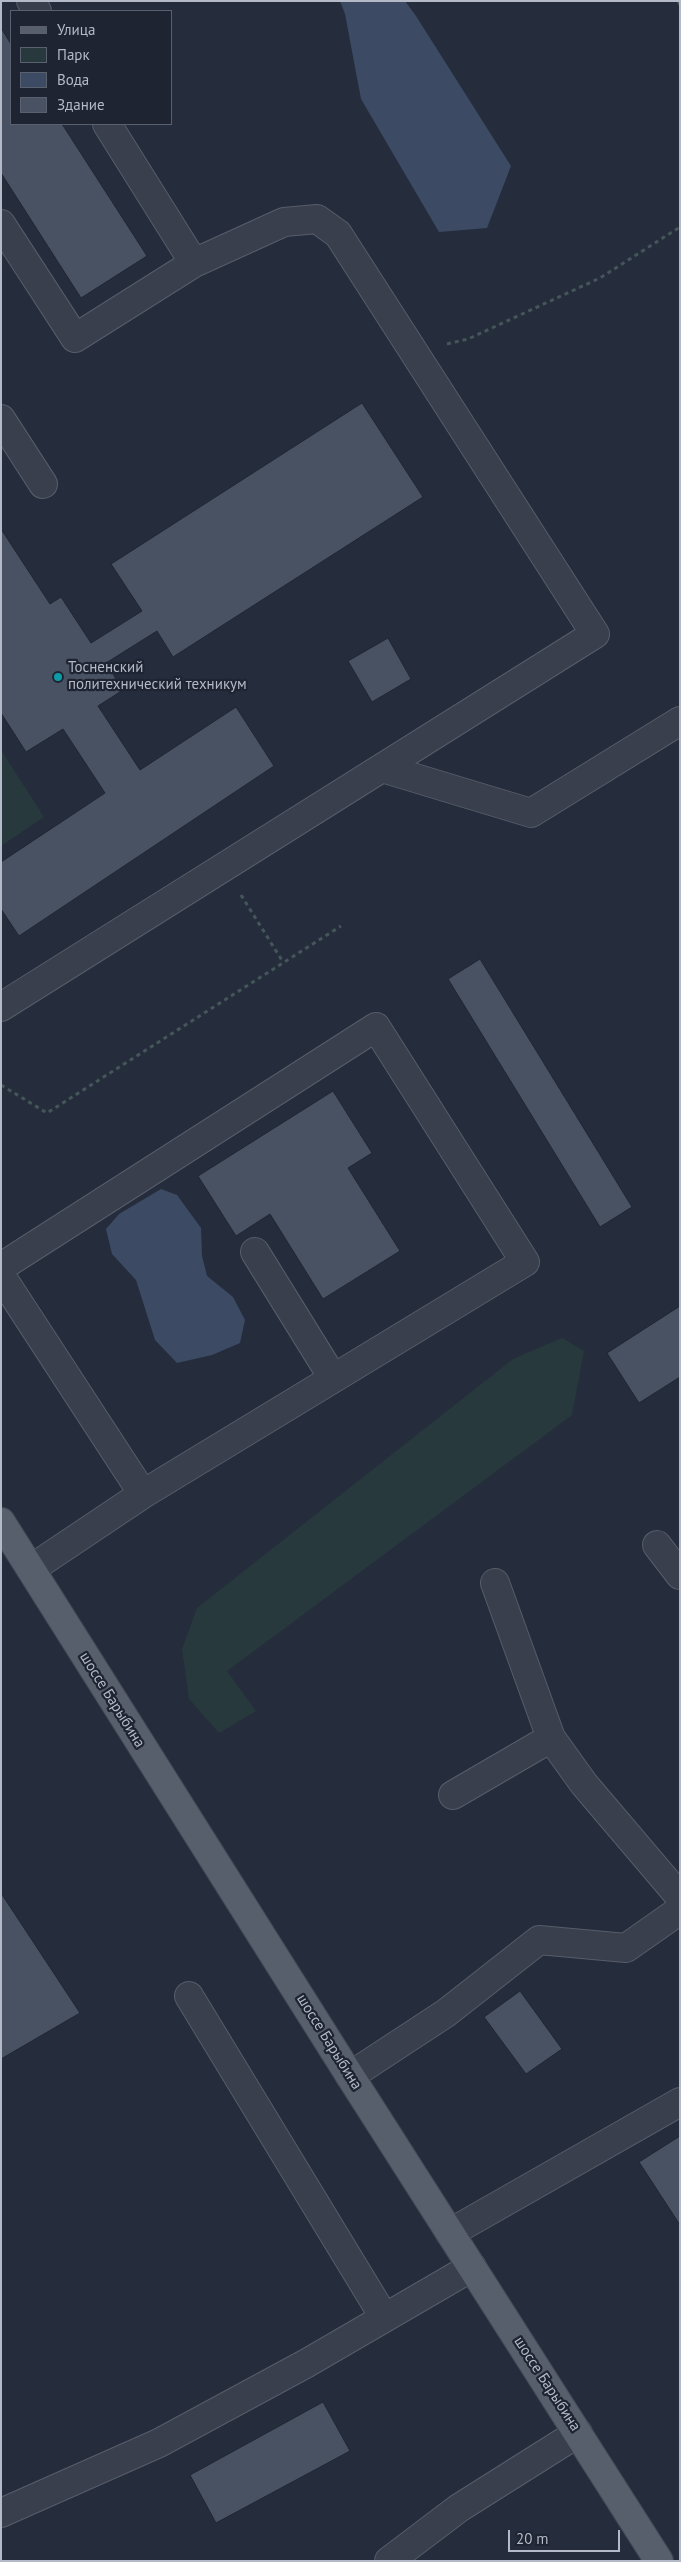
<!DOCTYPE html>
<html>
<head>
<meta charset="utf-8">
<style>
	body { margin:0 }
	#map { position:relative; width:681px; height:2562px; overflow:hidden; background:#252d3c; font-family:"PT Sans",sans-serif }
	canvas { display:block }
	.frame { position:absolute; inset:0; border:2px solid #b4bac7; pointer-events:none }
	.legend { position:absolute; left:10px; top:10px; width:162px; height:115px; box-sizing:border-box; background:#1e2431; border:1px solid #5a606d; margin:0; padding:6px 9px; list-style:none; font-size:15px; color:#b4bac7 }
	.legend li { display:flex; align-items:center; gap:10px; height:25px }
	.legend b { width:25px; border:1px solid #5a606d }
	.scale { position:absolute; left:508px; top:2530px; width:112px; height:22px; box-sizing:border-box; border:2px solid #b4bac7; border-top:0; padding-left:6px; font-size:15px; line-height:18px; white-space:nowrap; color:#b4bac7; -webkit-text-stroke:4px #1e2431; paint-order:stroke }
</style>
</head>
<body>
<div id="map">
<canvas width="681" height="2562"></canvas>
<div class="frame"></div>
<ul class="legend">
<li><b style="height:6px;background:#575e6c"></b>Улица</li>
<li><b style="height:14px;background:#27393d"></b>Парк</li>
<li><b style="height:14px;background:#3c4a64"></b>Вода</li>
<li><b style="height:14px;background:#485262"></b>Здание</li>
</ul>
<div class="scale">20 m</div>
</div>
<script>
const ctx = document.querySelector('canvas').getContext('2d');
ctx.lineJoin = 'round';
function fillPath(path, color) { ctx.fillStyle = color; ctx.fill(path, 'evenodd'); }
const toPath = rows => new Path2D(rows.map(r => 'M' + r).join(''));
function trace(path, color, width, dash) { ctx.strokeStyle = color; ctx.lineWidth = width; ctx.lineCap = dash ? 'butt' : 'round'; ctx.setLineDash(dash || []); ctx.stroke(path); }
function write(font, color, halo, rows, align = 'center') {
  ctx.font = font + ' "PT Sans",sans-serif'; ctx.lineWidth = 4.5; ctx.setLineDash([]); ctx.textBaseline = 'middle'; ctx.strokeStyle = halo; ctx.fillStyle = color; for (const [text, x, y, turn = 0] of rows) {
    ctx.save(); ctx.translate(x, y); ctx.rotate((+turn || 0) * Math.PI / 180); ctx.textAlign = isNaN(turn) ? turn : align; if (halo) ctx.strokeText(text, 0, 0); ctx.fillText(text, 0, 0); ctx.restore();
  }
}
fillPath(toPath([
	[1,750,44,817,1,846],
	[562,1338,584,1351,572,1415,227,1671,256,1711,219,1733,189,1699,182,1649,197,1608,513,1359]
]), '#27393d');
fillPath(toPath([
	[340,1,405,1,416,16,511,166,487,228,439,232,361,99,345,14],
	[161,1189,177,1195,201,1228,202,1256,207,1276,233,1297,245,1320,240,1343,212,1355,177,1363,155,1340,136,1280,112,1254,106,1229,119,1214]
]), '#3c4a64');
const building = toPath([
	[1,28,11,44,11,124,62,124,147,256,81,298,1,173,1,28],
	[362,403,423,497,173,657,157,631,106,663,123,690,98,706,140,770,236,707,274,766,19,936,1,909,1,862,105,793,63,729,26,752,1,713,1,529,50,604,61,597,91,643,142,611,111,564,362,403],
	[388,638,411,679,372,702,348,661,388,638],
	[480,959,632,1207,600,1227,448,979,480,959],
	[333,1091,372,1153,348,1168,400,1251,323,1299,270,1214,236,1236,198,1176,333,1091],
	[680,1306,680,1377,639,1403,607,1353,680,1306],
	[1,1893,80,2013,1,2059,1,1893],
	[520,1991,562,2049,526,2074,484,2017,520,1991],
	[680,2136,680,2225,639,2162,680,2136],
	[323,2402,350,2451,216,2523,190,2475,323,2402]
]);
fillPath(building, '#485262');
trace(building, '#202633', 1);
const minor = toPath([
	[31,1,37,11],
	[107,124,194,263],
	[1,224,75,338,194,263,284,222,317,219,338,234,595,634,1,1007],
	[1,419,43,484],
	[382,768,531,813,680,721],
	[255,1252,333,1378],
	[1,1267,376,1027,525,1262,143,1494],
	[1,1276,143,1494,31,1569],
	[657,1545,680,1575],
	[495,1583,551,1738,584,1784,680,1897],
	[453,1795,551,1738],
	[189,1996,384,2317],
	[350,2076,446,2013,539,1940,626,1948,680,1910],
	[450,2233,680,2102],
	[1,2513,159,2443,307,2363,472,2267],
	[389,2561,459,2508,578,2433]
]);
const major = toPath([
	[1,1522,350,2076,659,2561]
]);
trace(minor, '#575d6a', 30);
trace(major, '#424855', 30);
trace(toPath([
	[678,1,680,5],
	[447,344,468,339,600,278,680,227],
	[241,895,283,962],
	[1,1085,47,1113,341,926]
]), '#45565a', 3, [4, 4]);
trace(minor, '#393f4c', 28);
trace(major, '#575e6c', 28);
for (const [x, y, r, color] of [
	[58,677,5,"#0f9aa8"]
]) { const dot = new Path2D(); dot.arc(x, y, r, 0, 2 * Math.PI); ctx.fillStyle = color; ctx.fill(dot); trace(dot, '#1e2431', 2); }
write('15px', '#b4bac7', '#1e2431', [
	["Тосненский",68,668],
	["политехнический техникум",68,685]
], 'left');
write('15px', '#b4bac7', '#1e2431', [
	["шоссе Барыбина",112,1700,58],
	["шоссе Барыбина",329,2042,58],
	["шоссе Барыбина",547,2384,57]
]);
</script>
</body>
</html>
